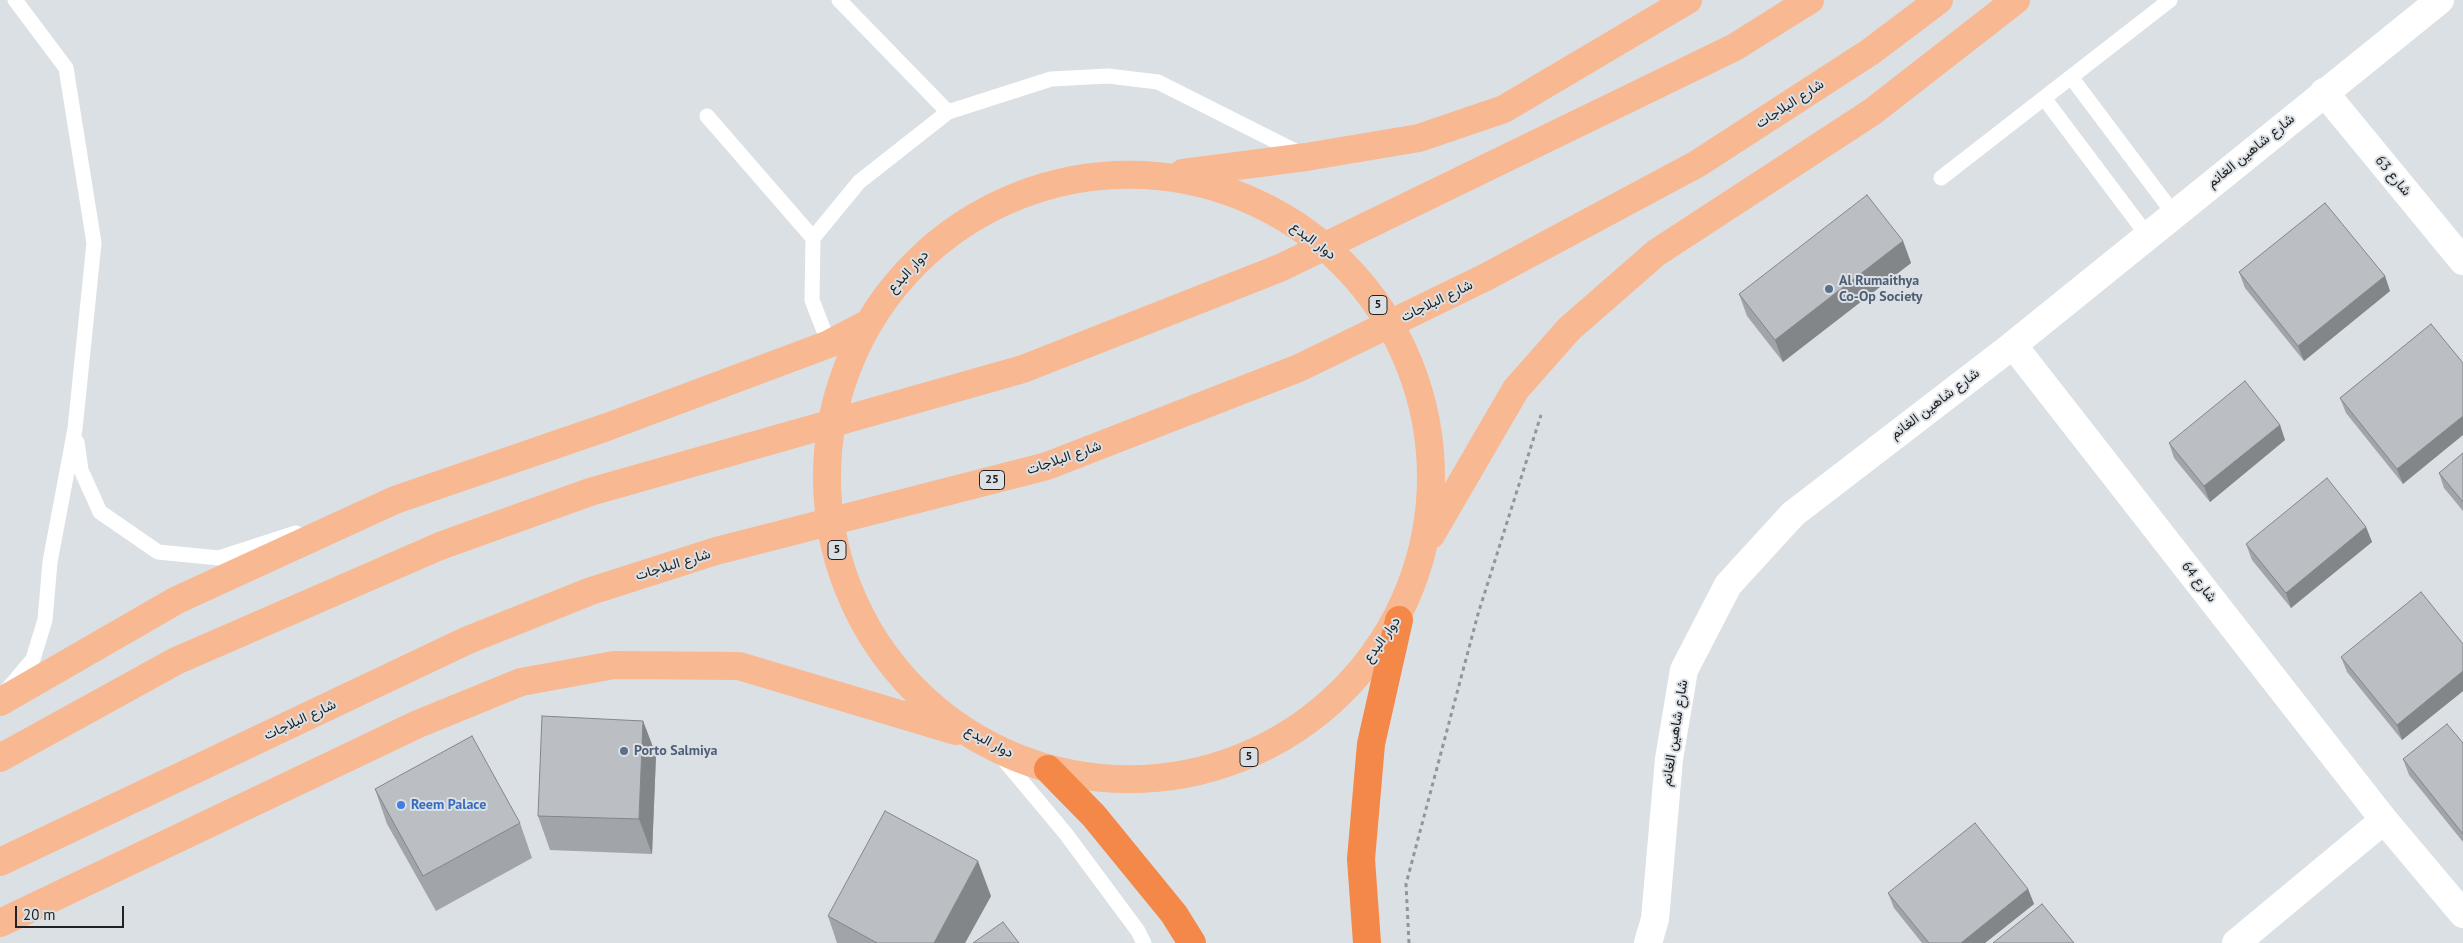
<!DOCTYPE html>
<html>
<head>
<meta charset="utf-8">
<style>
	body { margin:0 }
	#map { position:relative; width:2463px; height:943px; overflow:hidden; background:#dbe0e5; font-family:"PT Sans",sans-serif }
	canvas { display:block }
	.scale { position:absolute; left:15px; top:906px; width:109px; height:22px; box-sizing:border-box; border:2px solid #212224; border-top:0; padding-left:6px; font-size:15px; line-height:18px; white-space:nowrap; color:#212224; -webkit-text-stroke:4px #dbe0e5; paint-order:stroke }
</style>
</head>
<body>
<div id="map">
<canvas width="2463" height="943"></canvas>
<div class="scale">20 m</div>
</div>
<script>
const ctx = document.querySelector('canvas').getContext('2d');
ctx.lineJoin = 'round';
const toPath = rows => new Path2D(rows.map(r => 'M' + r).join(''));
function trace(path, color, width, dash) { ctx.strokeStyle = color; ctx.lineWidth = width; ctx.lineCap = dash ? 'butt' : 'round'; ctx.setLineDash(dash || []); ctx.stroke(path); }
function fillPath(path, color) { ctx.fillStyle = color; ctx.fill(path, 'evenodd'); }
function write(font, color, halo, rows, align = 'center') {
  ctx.font = font + ' "PT Sans",Vazirmatn,sans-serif'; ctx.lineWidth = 4; ctx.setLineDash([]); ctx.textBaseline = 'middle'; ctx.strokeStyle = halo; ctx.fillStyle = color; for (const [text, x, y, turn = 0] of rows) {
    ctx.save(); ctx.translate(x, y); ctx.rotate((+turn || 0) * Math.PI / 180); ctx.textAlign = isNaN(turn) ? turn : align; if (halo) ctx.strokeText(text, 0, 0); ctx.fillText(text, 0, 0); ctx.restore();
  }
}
trace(toPath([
	[1409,943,1406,884,1478,614,1541,415]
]), '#929599', 3, [4, 4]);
trace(toPath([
	[839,0,948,112],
	[2071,77,2174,214],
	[2044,98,2147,235],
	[707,116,813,238],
	[1941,178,2170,0],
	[829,344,812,300,813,238,859,182,948,112,1051,79,1108,76,1158,82,1303,155],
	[77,442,81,470,100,512,158,552,219,558,296,533],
	[7,690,33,659,45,620,50,562,75,429,94,243,66,68,15,0],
	[994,748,1066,834,1138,931,1144,943]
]), '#fff', 15);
trace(toPath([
	[2324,92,2463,261],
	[2013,345,2384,820,2463,914],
	[2236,943,2384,820]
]), '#fff', 28);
trace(toPath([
	[1648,943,1655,919,1669,759,1684,670,1728,585,1793,514,2013,345,2440,0]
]), '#fff', 28);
trace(toPath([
	[1183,173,1306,157,1419,138,1504,109,1688,0],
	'827 477a302 302 0 1 1 604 0a302 302 0 1 1-604 0Z',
	[1431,535,1516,389,1569,329,1656,253,1872,112,2016,0],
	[0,702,177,600,395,500,607,427,829,344,867,324],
	[0,758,176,661,440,546,590,492,1023,369,1280,268,1735,47,1810,0],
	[0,862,468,640,591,591,716,551,1047,466,1299,368,1486,277,1697,164,1870,52,1939,0],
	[0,923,418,724,521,682,614,665,739,666,956,731]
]), '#f8b892', 28);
trace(toPath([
	[1048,769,1094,816,1174,914,1192,943],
	[1367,943,1361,859,1371,744,1399,620]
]), '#f48849', 28);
fillPath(toPath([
	[1903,241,1911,263,1783,362,1747,316,1739,294],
	[2239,272,2385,276,2390,291,2304,361,2245,288],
	[2431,324,2403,484,2346,413,2340,398],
	[2280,425,2285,440,2210,502,2174,458,2169,443],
	[2463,453,2463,511,2444,488,2439,473],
	[2366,527,2372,542,2291,608,2252,560,2246,544],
	[2463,644,2463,691,2402,740,2347,672,2341,657],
	[643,721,656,755,652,854,550,850,538,816],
	[2463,743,2463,842,2409,775,2403,759],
	[375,789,520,823,532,858,436,911,387,824],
	[2028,889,2034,904,1985,943,1922,943,1894,908,1888,893],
	[991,896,965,943,837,943,828,916]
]), '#a1a4a9');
fillPath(toPath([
	[1903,241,1911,263,1783,362,1775,340],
	[2385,276,2390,291,2304,361,2298,346],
	[2463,416,2463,435,2403,484,2397,469],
	[2280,425,2285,440,2210,502,2204,486],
	[2366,527,2372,542,2291,608,2286,593],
	[2463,671,2463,691,2402,740,2397,725],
	[643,721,656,755,652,854,639,819],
	[978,861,991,896,965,943,934,943],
	[2028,889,2034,904,1985,943,1961,943]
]), '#838689');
const building = toPath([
	[1867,195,1903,241,1775,340,1739,294,1867,195],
	[2325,203,2385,276,2298,346,2239,272,2325,203],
	[2431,324,2463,363,2463,416,2397,469,2340,398,2431,324],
	[2245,381,2280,425,2204,486,2169,443,2245,381],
	[2463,453,2463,502,2439,473,2463,453],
	[2327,478,2366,527,2286,593,2246,544,2327,478],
	[2421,592,2463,644,2463,671,2397,725,2341,657,2421,592],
	[542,716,643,721,639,819,538,816,542,716],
	[2447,724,2463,743,2463,834,2403,759,2447,724],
	[472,736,520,823,423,876,375,789,472,736],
	[885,811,978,861,934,943,877,943,828,916,885,811],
	[1975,823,2028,889,1961,943,1929,943,1888,893,1975,823],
	[2042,904,2074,943,1993,943,2042,904],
	[1003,922,1019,943,973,943,1003,922]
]);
fillPath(building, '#bbbfc4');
trace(building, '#838689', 1);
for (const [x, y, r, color] of [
	[1829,289,5,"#5c6f8a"],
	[624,751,5,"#5c6f8a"],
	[401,805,5,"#3f7fe0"]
]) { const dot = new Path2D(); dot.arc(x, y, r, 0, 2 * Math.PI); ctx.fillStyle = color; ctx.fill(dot); trace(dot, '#dbe0e5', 2); }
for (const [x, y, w] of [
	[1378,305,18],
	[992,480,25],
	[837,550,18],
	[1249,757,18]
]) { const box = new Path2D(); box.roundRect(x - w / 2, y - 9.5, w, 19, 4); ctx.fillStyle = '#dbe0e5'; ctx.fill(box); trace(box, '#212224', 1); }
write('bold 12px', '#212224', null, [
	["5",1378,305],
	["25",992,480],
	["5",837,550],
	["5",1249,757]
]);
write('14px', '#212224', '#dbe0e5', [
	["شارع البلاجات",1790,104,-33],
	["شارع شاهين الغانم",2251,151,-39],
	["شارع 63",2393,176,50],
	["دوار البدع",1313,241,37],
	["دوار البدع",908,272,-47],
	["شارع البلاجات",1437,301,-26],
	["شارع شاهين الغانم",1935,404,-37],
	["شارع البلاجات",1064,458,-19],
	["شارع البلاجات",673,565,-17],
	["شارع 64",2199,582,52],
	["دوار البدع",1382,640,-54],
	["شارع البلاجات",300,720,-25],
	["شارع شاهين الغانم",1675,733,-81],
	["دوار البدع",989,742,28]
]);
write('bold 14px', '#4e5e75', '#dbe0e5', [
	["Al Rumaithya",1839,281],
	["Co-Op Society",1839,297],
	["Porto Salmiya",634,751]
], 'left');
write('bold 14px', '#366cbe', '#dbe0e5', [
	["Reem Palace",411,805]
], 'left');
</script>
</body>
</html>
